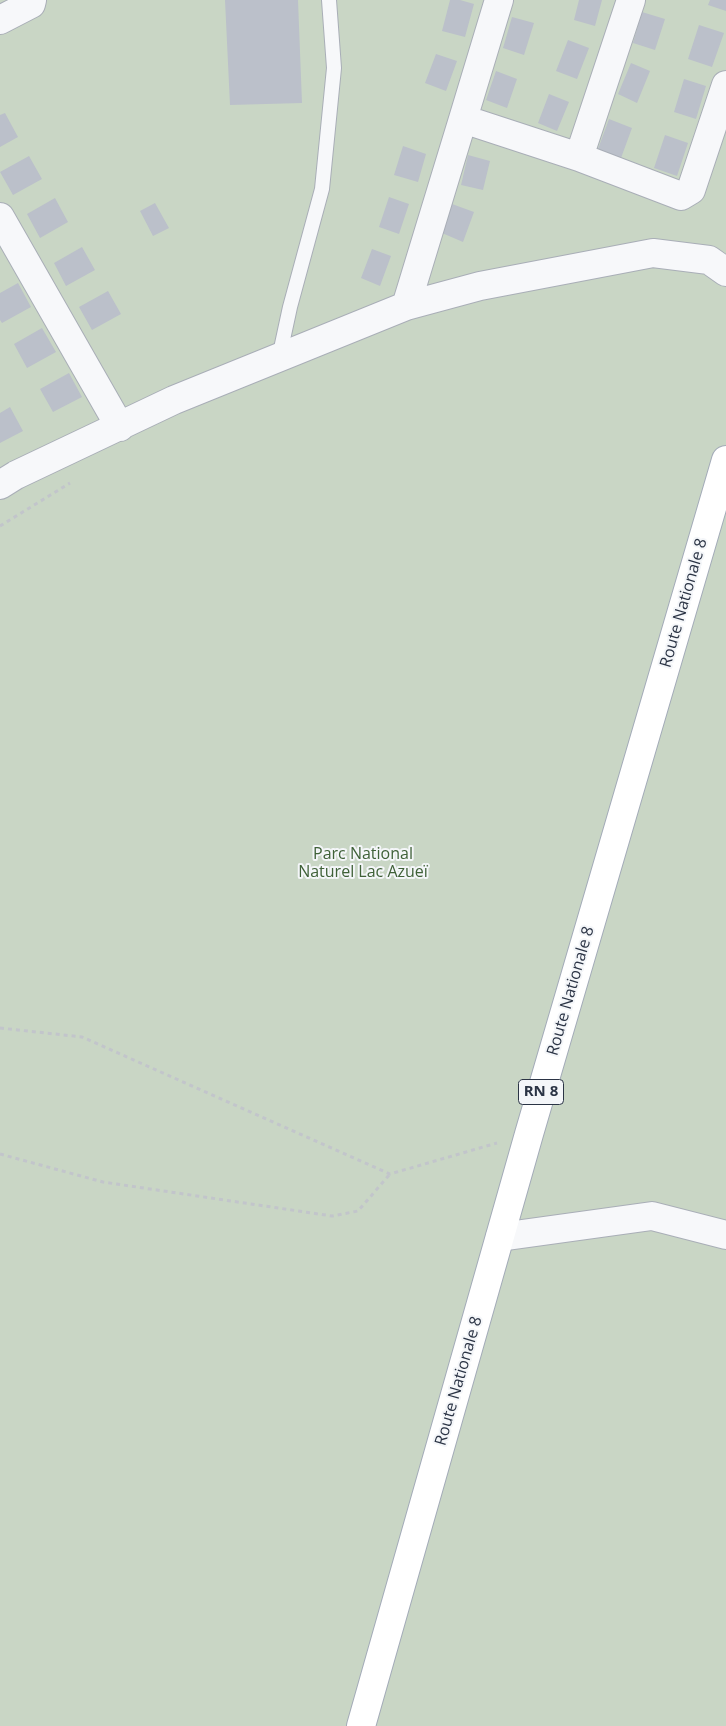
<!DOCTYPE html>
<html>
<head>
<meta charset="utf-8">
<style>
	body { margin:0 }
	canvas { display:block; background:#e4e7ec }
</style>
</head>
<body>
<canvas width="726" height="1726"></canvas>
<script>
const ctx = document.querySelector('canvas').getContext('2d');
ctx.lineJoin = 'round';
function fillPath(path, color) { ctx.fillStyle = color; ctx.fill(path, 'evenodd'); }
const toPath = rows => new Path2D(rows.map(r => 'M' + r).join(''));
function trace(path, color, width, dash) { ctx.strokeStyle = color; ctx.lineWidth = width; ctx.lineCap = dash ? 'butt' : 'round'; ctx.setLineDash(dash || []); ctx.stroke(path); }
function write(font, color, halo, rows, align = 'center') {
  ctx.font = font + ' "Open Sans",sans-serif'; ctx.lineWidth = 4; ctx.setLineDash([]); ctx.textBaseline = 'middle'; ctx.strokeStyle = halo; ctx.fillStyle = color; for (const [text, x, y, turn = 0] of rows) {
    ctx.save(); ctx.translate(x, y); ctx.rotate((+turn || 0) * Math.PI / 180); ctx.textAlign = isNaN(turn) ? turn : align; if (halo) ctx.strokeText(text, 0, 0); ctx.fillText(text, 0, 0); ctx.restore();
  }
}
fillPath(toPath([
	[0,0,726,0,726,1726,0,1726]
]), '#c9d6c5');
fillPath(toPath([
	[225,0,298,0,302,103,230,105],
	[450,0,460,0,474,4,465,37,442,31],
	[579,0,602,0,595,26,574,20],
	[710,0,726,0,726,11,708,5],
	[642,12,665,19,655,50,633,43],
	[512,17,534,23,524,55,503,48],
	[699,25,724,33,712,67,688,59],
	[568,40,589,48,577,79,556,71],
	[436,54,457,61,446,91,425,83],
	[631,63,650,71,637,103,618,94],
	[496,71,517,79,507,108,486,100],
	[684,79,706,86,696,119,674,112],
	[549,94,569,102,557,131,538,123],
	[5,113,18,137,0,147,0,115],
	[609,119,632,128,621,158,598,149],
	[665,135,688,143,677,176,654,168],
	[403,146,426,154,418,182,394,175],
	[468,155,490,161,483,190,461,185],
	[29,156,42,179,13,195,0,172],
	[389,197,409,204,399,234,379,227],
	[55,198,68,222,40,238,27,214],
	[155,203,169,228,153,236,140,211],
	[452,204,474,212,463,242,442,233],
	[82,247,95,270,66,286,54,263],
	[372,249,391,256,380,286,361,278],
	[18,283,31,307,2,323,0,320,0,293],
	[108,291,121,314,92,330,79,307],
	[42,328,56,352,27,368,14,344],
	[69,373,82,397,53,412,40,389],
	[10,407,23,431,0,443,0,413]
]), '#bbc0ca');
const service = toPath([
	[279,358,290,307,322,189,334,68,329,0]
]);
const minor = toPath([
	[499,0,463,119,579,157,681,196,691,190,726,85],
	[0,20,31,4,32,0],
	[579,157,631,0],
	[0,217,120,427],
	[406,306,463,119],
	[0,485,16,475,174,400,406,306,480,286,653,253,709,260,726,272],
	[500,1237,652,1216,726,1235]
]);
const primary = toPath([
	[361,1726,529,1134,726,460]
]);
trace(service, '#a9aeb7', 16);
trace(minor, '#a9aeb7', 30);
trace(primary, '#a3abb8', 30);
trace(toPath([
	[0,526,70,483],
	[0,1028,82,1037,390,1174,497,1143],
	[0,1154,103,1182,332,1216,358,1211,390,1174]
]), '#c2c5cb', 3, [4, 4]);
trace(service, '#f7f8fa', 14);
trace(minor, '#f7f8fa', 28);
trace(primary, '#fff', 28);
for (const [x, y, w] of [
	[541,1092,45]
]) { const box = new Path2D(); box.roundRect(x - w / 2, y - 12.5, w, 25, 4); ctx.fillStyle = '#f4f6f9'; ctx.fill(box); trace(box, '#2b3445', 1); }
write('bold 15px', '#2b3445', null, [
	["RN 8",541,1092]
]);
write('16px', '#2b3445', '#f4f6f9', [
	["Route Nationale 8",684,603,-74],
	["Route Nationale 8",571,991,-74],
	["Route Nationale 8",459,1381,-74]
]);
write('16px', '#3f6138', '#f4f6f9', [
	["Parc National",363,854],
	["Naturel Lac Azueï",363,872]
]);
</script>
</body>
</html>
